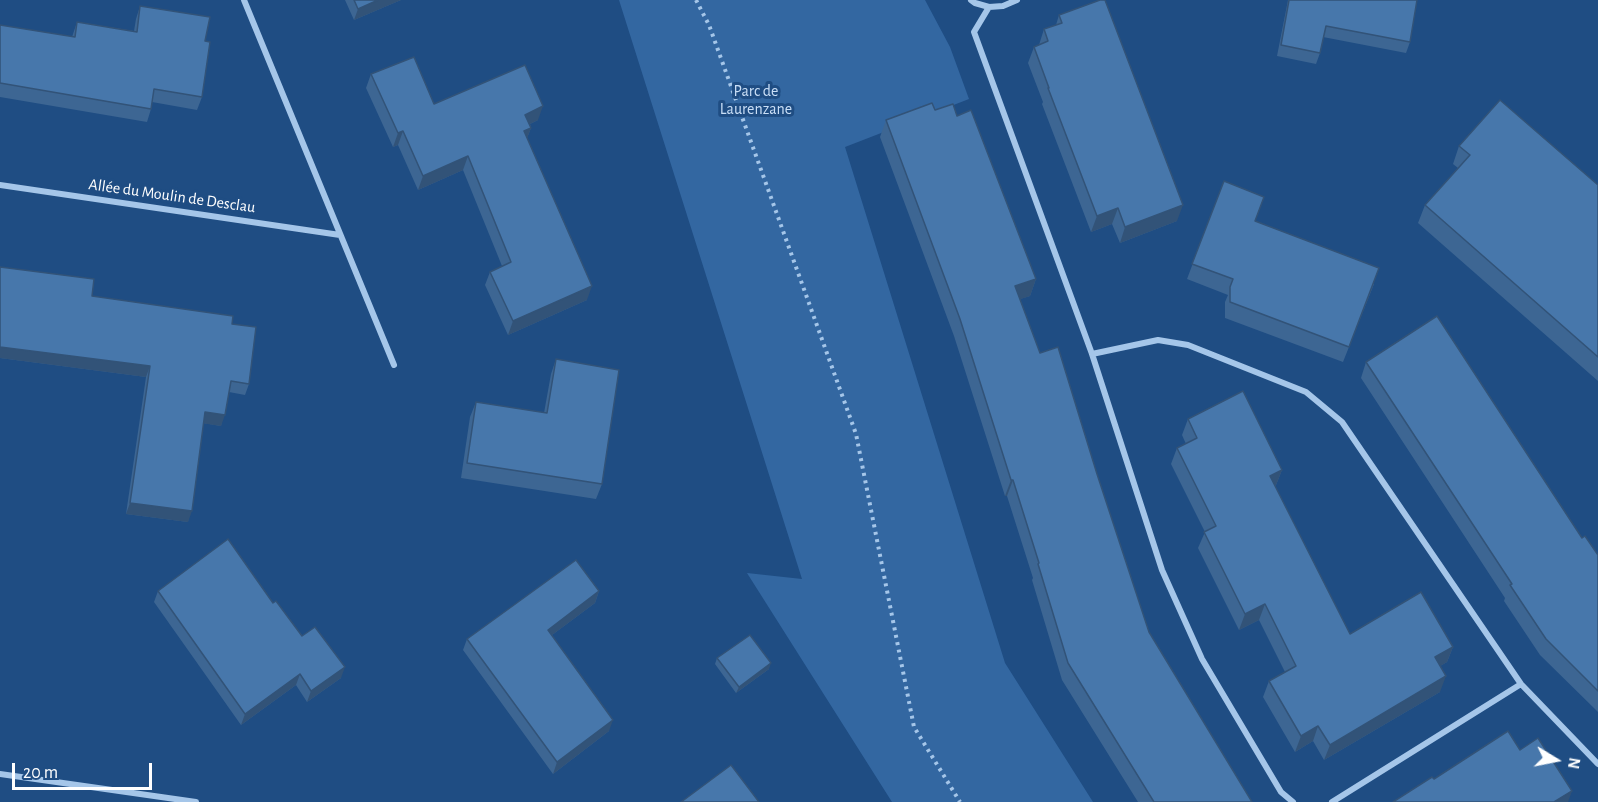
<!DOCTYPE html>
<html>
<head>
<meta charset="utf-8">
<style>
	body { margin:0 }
	#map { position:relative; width:1598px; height:802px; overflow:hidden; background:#1f4d83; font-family:"Alegreya Sans",sans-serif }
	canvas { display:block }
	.north { position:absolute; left:1526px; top:730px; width:60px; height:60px; -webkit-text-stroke:4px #1f4d83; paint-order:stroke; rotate:100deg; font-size:16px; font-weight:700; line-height:24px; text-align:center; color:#fff }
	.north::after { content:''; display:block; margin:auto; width:21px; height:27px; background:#fff; clip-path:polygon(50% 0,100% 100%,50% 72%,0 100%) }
	.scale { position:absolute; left:12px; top:763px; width:140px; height:27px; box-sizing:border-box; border:3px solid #fff; border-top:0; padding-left:8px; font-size:18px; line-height:21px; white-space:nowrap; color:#fff; -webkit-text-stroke:4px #1f4d83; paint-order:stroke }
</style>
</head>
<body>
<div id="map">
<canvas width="1598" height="802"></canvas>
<div class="north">N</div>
<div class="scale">20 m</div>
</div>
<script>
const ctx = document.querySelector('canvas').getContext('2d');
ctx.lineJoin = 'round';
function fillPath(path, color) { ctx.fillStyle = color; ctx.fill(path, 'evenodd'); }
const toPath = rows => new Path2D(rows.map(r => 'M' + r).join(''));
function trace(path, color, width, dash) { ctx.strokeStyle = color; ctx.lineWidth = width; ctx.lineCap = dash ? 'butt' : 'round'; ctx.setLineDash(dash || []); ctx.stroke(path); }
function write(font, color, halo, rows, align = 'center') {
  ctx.font = font + ' "Alegreya Sans",sans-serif'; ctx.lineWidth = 6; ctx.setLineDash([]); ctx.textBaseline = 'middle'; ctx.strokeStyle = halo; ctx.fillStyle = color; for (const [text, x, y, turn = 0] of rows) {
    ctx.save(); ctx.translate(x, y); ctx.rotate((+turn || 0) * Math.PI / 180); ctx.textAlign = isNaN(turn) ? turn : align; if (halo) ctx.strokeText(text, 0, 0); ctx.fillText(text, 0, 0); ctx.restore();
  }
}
fillPath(toPath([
	[619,0,925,0,950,47,969,99,845,147,1005,663,1093,802,892,802,747,573,802,579]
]), '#3367a1');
trace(toPath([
	[696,0,709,25,856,434,914,727,960,802]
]), '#a5c6e9', 4, [3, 4.5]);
trace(toPath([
	[244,0,394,365],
	[971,0,975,3,989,7,1003,6,1017,0],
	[989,7,974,32,1092,354],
	[0,185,340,235],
	[0,774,196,802],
	[1293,802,1281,792,1202,659,1162,570,1092,354,1158,340,1188,345,1306,392,1342,422,1521,684,1598,764],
	[1332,802,1521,684]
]), '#a5c6e9', 6);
fillPath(toPath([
	[345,0,401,0,354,20],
	[1288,0,1417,0,1410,42,1406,53,1323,37,1320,53,1316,64,1277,56],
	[140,6,205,41,202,97,197,110,152,102,151,109,147,122,0,97,0,25,72,37,77,22,134,31,136,19],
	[1059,15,1177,221,1120,243,1112,224,1091,232,1042,104,1043,102,1028,63,1034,47,1039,45,1044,29,1056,25],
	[371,74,434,104,538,120,530,124,531,128,527,138,587,300,508,335,485,285,490,272,502,266,463,170,418,190,398,145,393,147,366,88],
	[935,110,957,116,1036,279,1030,296,1020,299,1040,353,1097,474,1149,632,1252,802,1138,802,1062,680,1032,580,1033,578,1007,496,1005,496,954,336,880,137,886,120],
	[1459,146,1598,185,1598,381,1418,223,1425,205,1458,168,1453,164],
	[1224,181,1256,221,1374,284,1343,362,1225,318,1225,302,1228,295,1187,279],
	[0,267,92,296,232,324,249,384,245,395,229,392,221,426,203,423,188,522,126,514,146,377,0,358],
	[556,359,602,484,596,499,461,478,470,417,476,402,544,413,551,374],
	[1366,362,1582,538,1598,555,1598,712,1540,655,1504,601,1505,598,1361,378],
	[1188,419,1282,470,1276,485,1275,486,1350,634,1453,647,1447,662,1440,666,1440,692,1324,760,1313,741,1295,752,1263,697,1269,681,1285,672,1259,620,1239,630,1198,548,1205,532,1171,464,1177,448,1186,444,1182,435],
	[158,591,273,603,341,678,307,702,296,685,241,725,154,602],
	[599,591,595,603,552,635,609,731,553,774,463,650,467,639],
	[717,658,769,669,736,693,715,664]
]), '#3d6693');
fillPath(toPath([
	[378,0,401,0,354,20,358,9],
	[543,106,538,120,520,129,525,115],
	[531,128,526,141,524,131],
	[403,131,398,145,393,147,398,133],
	[468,156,463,170,418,190,423,176],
	[1183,205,1177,221,1120,243,1125,227],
	[1118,208,1112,224,1091,232,1097,216],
	[1036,279,1030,296,1009,303,1015,286],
	[592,286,587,300,508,335,513,321],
	[0,347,150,366,146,377,0,358],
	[205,412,225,415,221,426,201,423],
	[1282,470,1276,485,1264,491,1270,476],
	[1011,480,1013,480,1007,496,1005,496],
	[130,503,192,511,188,522,126,514],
	[599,591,595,603,544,641,548,630],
	[1265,604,1259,620,1239,630,1245,614],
	[1453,647,1447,662,1429,673,1435,657],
	[771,663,769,669,736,693,739,687],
	[345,667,341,678,307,702,311,691],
	[300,674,296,685,241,725,245,714],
	[1446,676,1440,692,1324,760,1330,745],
	[613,720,609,731,553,774,557,762],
	[1318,726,1313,741,1295,752,1301,736],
	[1572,791,1568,802,1554,802]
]), '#325378');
const building = toPath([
	[354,0,378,0,358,9,354,0],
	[1100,0,1105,0,1183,205,1125,227,1118,208,1097,216,1048,88,1049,88,1034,47,1048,41,1044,29,1062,23,1059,15,1100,0],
	[1289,0,1417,0,1410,42,1326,26,1320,53,1281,45,1289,0],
	[140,6,210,17,205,41,210,42,202,97,154,89,151,109,0,83,0,25,75,37,77,22,137,32,140,6],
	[414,57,434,104,525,65,543,106,525,115,531,128,524,131,592,286,513,321,490,272,511,262,468,156,423,176,403,131,398,133,371,74,414,57],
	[1500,100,1598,185,1598,357,1425,205,1470,155,1459,146,1500,100],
	[932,103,935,110,953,104,957,116,971,110,1036,279,1015,286,1040,353,1058,347,1097,474,1149,632,1252,802,1154,802,1068,663,1038,564,1039,563,1013,480,1011,480,960,319,886,120,932,103],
	[1224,181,1264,197,1255,221,1379,268,1349,347,1230,302,1230,287,1233,279,1192,264,1224,181],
	[0,267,94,279,92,296,233,316,232,324,256,327,249,384,231,381,225,415,205,412,192,511,130,503,150,366,0,347,0,267],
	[1437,316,1582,538,1585,536,1598,555,1598,691,1546,639,1510,585,1512,584,1366,362,1437,316],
	[556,359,619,370,602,484,467,463,476,402,547,413,556,359],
	[1243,391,1282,470,1270,476,1350,634,1421,592,1453,647,1435,657,1446,676,1330,745,1318,726,1301,736,1269,681,1296,666,1265,604,1245,614,1204,532,1216,526,1177,448,1197,438,1188,419,1243,391],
	[228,539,273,603,276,601,302,636,315,627,345,667,311,691,300,674,245,714,158,591,228,539],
	[576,560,599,591,548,630,613,720,557,762,467,639,576,560],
	[750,635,771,663,739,687,717,658,750,635],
	[1508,731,1520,750,1538,738,1572,791,1554,802,1393,802,1432,777,1434,779,1508,731],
	[731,765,759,802,681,802,731,765]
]);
fillPath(building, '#4777ab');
trace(building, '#325378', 1.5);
write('16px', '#cadff7', '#1f4d83', [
	["Parc de",756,91],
	["Laurenzane",756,109]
]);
write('16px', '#fff', '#1f4d83', [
	["Allée du Moulin de Desclau",172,196,8]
]);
</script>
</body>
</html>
